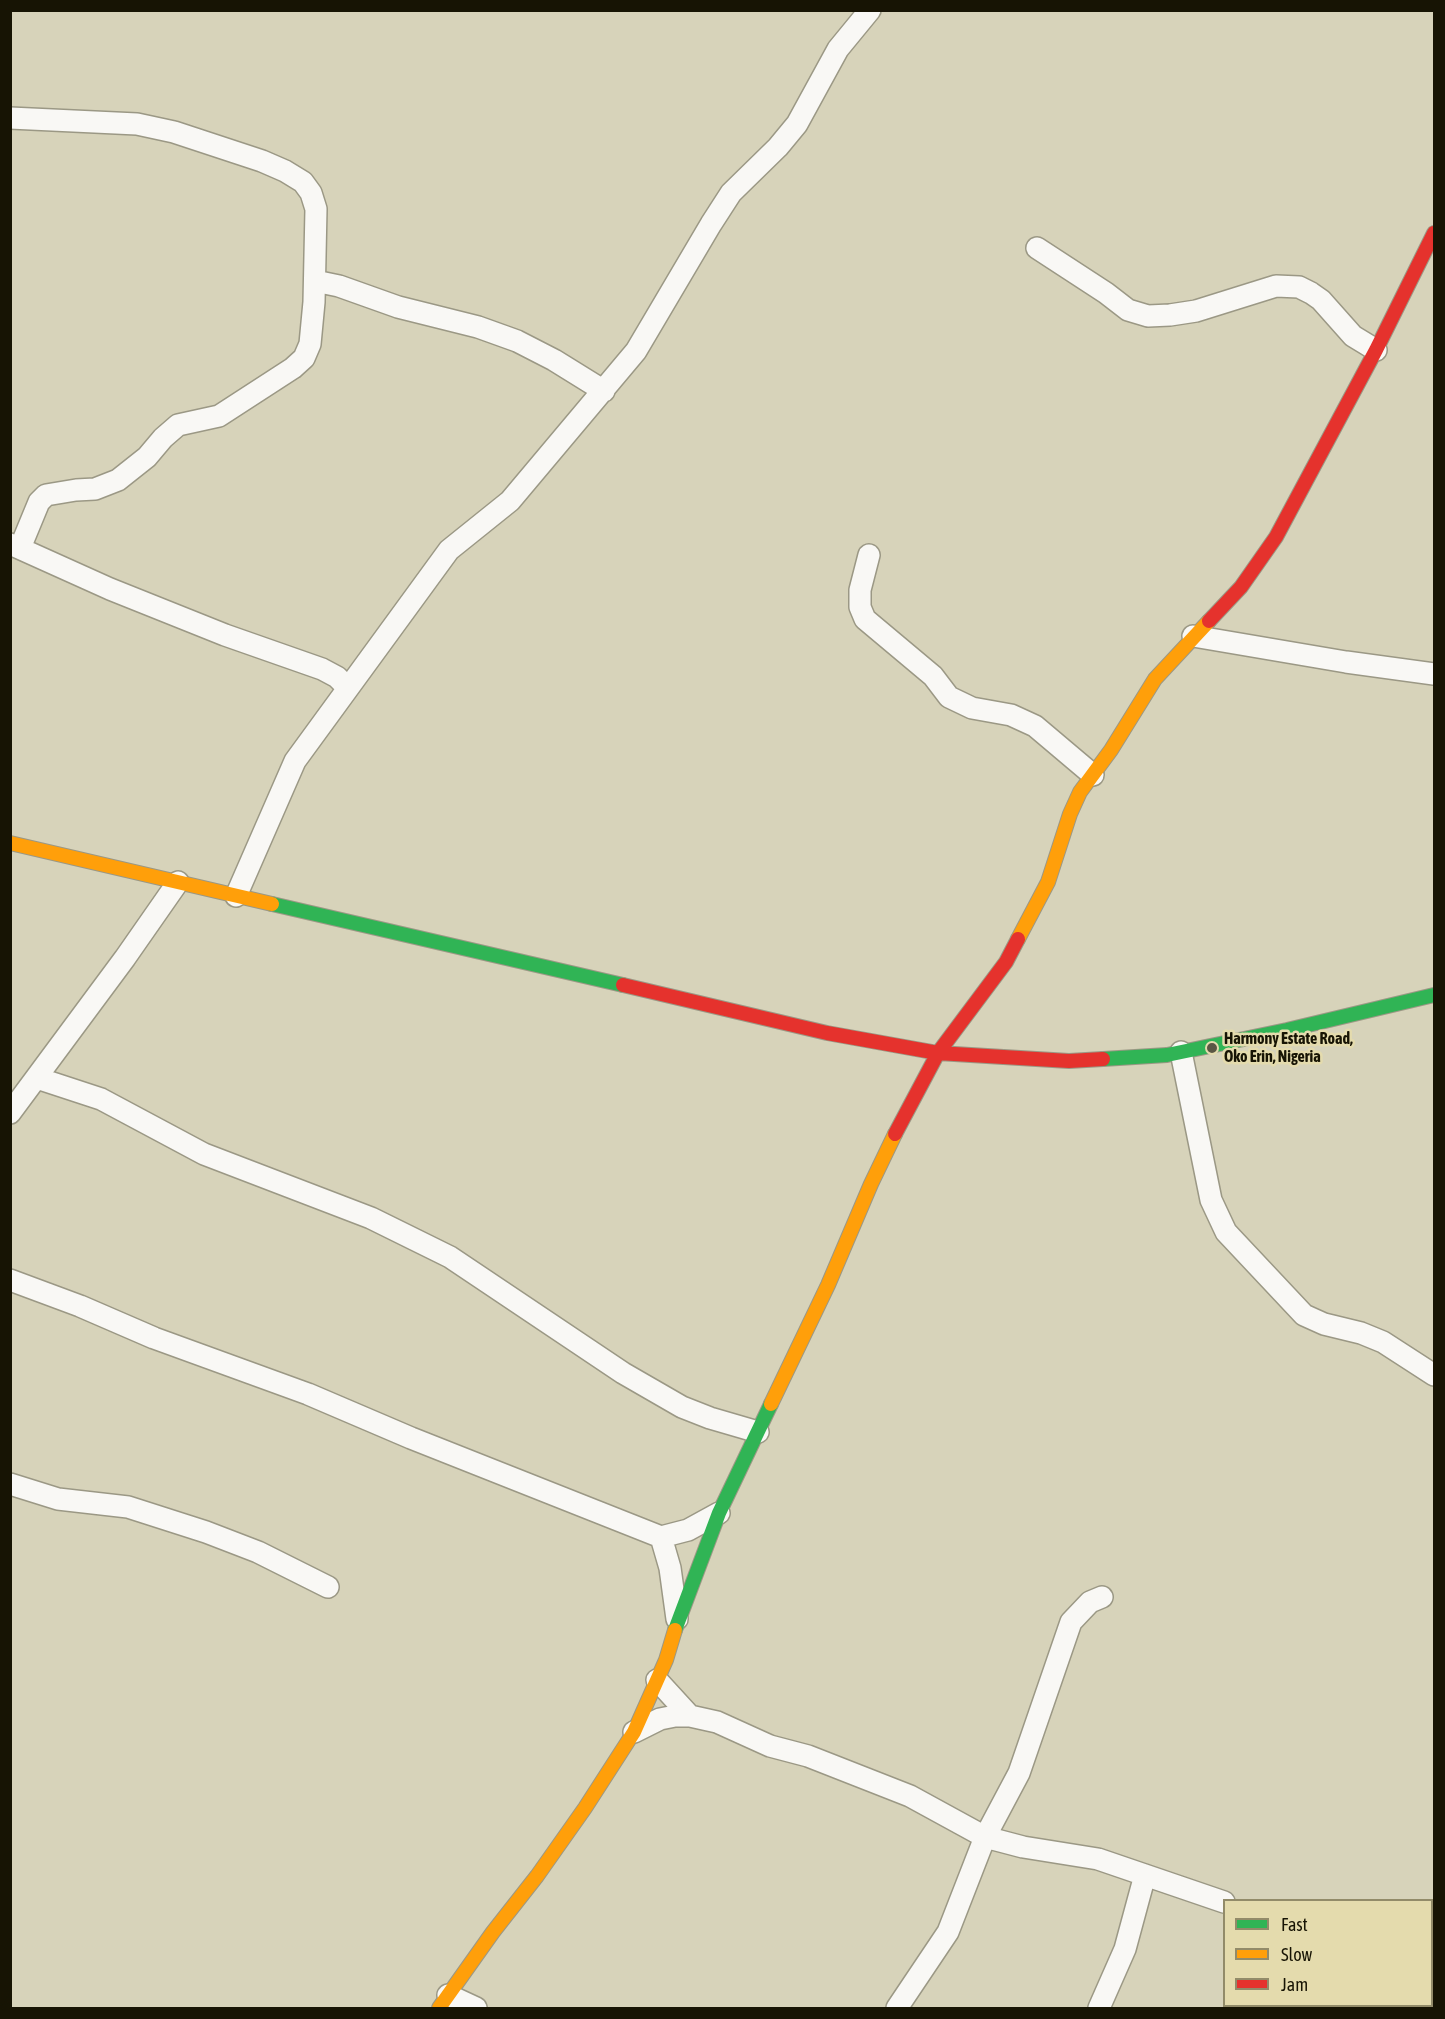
<!DOCTYPE html>
<html>
<head>
<meta charset="utf-8">
<style>
	body { margin:0 }
	#map { position:relative; width:1445px; height:2019px; overflow:hidden; background:#d7d3ba; font-family:"Asap Condensed",sans-serif }
	canvas { display:block }
	.frame { position:absolute; inset:0; border:12px solid #171404; pointer-events:none }
	.legend { position:absolute; left:1223px; top:1899px; width:210px; height:108px; box-sizing:border-box; background:#e4dbad; border:2px solid #928b69; margin:0; padding:8px 10px; list-style:none; font-size:18px; color:#171404 }
	.legend li { display:flex; align-items:center; gap:12px; height:30px }
	.legend b { width:30px; border:2px solid #928b69 }
</style>
</head>
<body>
<div id="map">
<canvas width="1445" height="2019"></canvas>
<div class="frame"></div>
<ul class="legend">
<li><b style="height:8px;background:#30b455"></b>Fast</li>
<li><b style="height:8px;background:#ff9f0a"></b>Slow</li>
<li><b style="height:8px;background:#e5322d"></b>Jam</li>
</ul>
</div>
<script>
const ctx = document.querySelector('canvas').getContext('2d');
ctx.lineJoin = 'round';
const toPath = rows => new Path2D(rows.map(r => 'M' + r).join(''));
function trace(path, color, width, dash) { ctx.strokeStyle = color; ctx.lineWidth = width; ctx.lineCap = dash ? 'butt' : 'round'; ctx.setLineDash(dash || []); ctx.stroke(path); }
function write(font, color, halo, rows, align = 'center') {
  ctx.font = font + ' "Asap Condensed",sans-serif'; ctx.lineWidth = 5; ctx.setLineDash([]); ctx.textBaseline = 'middle'; ctx.strokeStyle = halo; ctx.fillStyle = color; for (const [text, x, y, turn = 0] of rows) {
    ctx.save(); ctx.translate(x, y); ctx.rotate((+turn || 0) * Math.PI / 180); ctx.textAlign = isNaN(turn) ? turn : align; if (halo) ctx.strokeText(text, 0, 0); ctx.fillText(text, 0, 0); ctx.restore();
  }
}
const street = toPath([
	[10,118,137,124,174,132,262,161,285,171,303,182,311,193,316,209,314,302,310,344,304,358,293,368,219,416,178,425,163,438,147,457,118,480,95,489,76,490,46,495,39,502,20,548],
	[1037,248,1106,293,1128,310,1148,316,1170,315,1196,311,1276,286,1299,287,1311,293,1321,300,1353,336,1376,350],
	[315,281,339,286,398,307,478,327,517,341,554,360,604,391],
	[10,544,110,589,225,635,322,669,337,677,348,688],
	[869,555,860,590,860,607,865,619,933,676,949,697,972,708,1011,715,1035,726,1093,775],
	[1193,636,1346,662,1434,674],
	[236,896,295,761,449,550,510,501,636,351,711,224,731,193,778,147,797,124,838,49,870,10],
	[1181,1052,1211,1200,1226,1232,1304,1315,1324,1324,1361,1333,1383,1342,1434,1375],
	[37,1078,101,1099,204,1154,371,1218,450,1257,623,1373,682,1407,710,1418,758,1432],
	[10,1113,125,958,178,882],
	[10,1280,80,1306,154,1338,308,1394,411,1438,661,1537,688,1530,719,1513],
	[10,1484,58,1499,128,1507,206,1532,258,1552,328,1587],
	[661,1537,670,1568,677,1619],
	[657,1680,690,1716],
	[634,1732,660,1719,675,1716,690,1716,717,1722,770,1746,808,1756,910,1796,985,1837,1023,1847,1098,1859,1224,1902],
	[448,1995,476,2008],
	[897,2008,948,1932,985,1837,1019,1773,1071,1622,1090,1602,1102,1597],
	[1099,2008,1125,1949,1145,1875]
]);
const fast = toPath([
	[272,904,623,985],
	[1103,1059,1167,1055,1287,1030,1434,995],
	[675,1630,719,1513,771,1404]
]);
const slow = toPath([
	[10,843,272,904],
	[1018,939,1048,882,1070,814,1080,792,1111,750,1155,679,1209,621],
	[771,1404,828,1285,871,1184,895,1134],
	[439,2008,493,1932,537,1876,585,1808,634,1732,666,1660,675,1630]
]);
const jam = toPath([
	[1209,621,1241,587,1276,537,1376,350,1434,233],
	[623,985,827,1033,938,1053,1069,1061,1103,1059],
	[895,1134,938,1053,1006,962,1018,939]
]);
trace(street, '#9b9885', 24);
trace(fast, '#9b9885', 16);
trace(slow, '#9b9885', 16);
trace(jam, '#9b9885', 16);
trace(street, '#f9f8f5', 21);
trace(fast, '#30b455', 14);
trace(slow, '#ff9f0a', 14);
trace(jam, '#e5322d', 14);
for (const [x, y, r, color] of [
	[1212,1048,6,"#5a5744"]
]) { const dot = new Path2D(); dot.arc(x, y, r, 0, 2 * Math.PI); ctx.fillStyle = color; ctx.fill(dot); trace(dot, '#e4dbad', 2); }
write('bold 16px', '#171404', '#e4dbad', [
	["Harmony Estate Road,",1224,1039],
	["Oko Erin, Nigeria",1224,1057]
], 'left');
</script>
</body>
</html>
